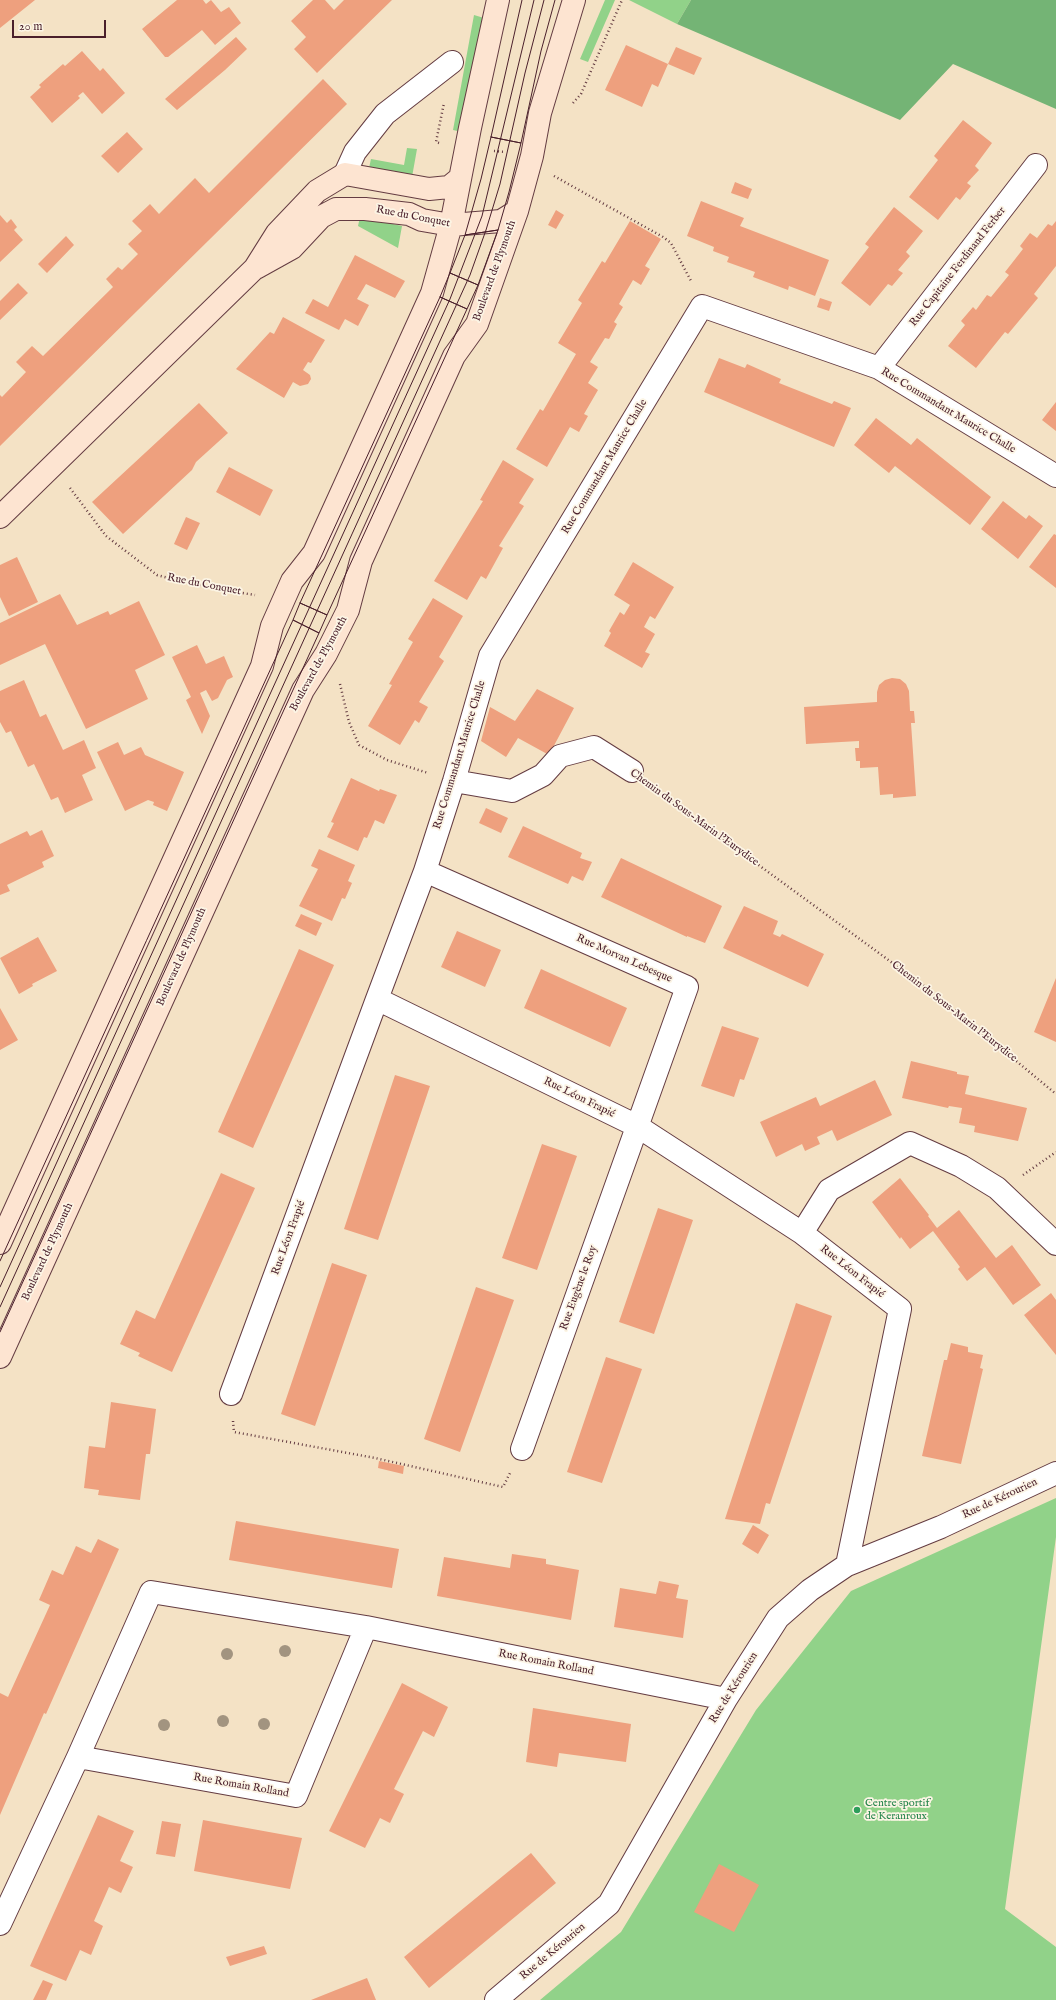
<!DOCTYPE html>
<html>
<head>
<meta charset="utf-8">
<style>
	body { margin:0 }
	#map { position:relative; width:1056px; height:2000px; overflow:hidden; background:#f4e2c5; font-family:"IM FELL English",serif }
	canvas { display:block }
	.scale { position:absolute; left:12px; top:20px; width:94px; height:18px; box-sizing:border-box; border:2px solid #4a1f2b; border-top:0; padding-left:5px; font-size:12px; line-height:14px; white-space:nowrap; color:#4a1f2b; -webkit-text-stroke:3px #fcf5e5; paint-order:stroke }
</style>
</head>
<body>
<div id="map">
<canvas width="1056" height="2000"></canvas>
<div class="scale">20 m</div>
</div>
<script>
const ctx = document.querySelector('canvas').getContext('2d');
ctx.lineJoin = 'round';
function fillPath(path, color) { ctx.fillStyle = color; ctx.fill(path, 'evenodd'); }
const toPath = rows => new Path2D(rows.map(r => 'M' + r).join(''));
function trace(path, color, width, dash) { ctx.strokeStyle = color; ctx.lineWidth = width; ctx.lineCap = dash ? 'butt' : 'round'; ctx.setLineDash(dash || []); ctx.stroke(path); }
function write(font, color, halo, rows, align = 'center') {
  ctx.font = font + ' "IM FELL English",serif'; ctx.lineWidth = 3.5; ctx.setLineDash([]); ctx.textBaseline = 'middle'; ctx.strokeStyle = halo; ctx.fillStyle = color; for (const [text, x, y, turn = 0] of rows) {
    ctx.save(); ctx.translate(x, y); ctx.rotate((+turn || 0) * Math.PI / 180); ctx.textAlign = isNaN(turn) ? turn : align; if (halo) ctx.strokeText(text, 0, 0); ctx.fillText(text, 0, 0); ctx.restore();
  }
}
fillPath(toPath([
	[605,0,615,0,588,62,580,59],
	[629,0,691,0,677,24],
	[474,15,484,18,462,132,453,130],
	[407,148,417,149,412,177,369,168,371,159,404,165],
	[360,217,402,226,398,248,358,226],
	[1056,1498,1056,1537,1005,1909,1056,1947,1056,2000,540,2000,621,1932,756,1710,851,1591]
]), '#91d289');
fillPath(toPath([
	[691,0,1056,0,1056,109,953,64,900,120,677,24]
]), '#74b475');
fillPath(toPath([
	[0,0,35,0,0,28],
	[177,0,203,0,206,4,211,0,221,12,229,7,241,23,215,45,202,30,168,57,165,57,142,29],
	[313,0,325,0,334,10,344,0,392,0,317,73,294,49,306,37,291,21],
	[236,37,247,49,225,70,177,110,165,99],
	[626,45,668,64,676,47,702,58,694,75,668,64,658,87,652,84,642,107,605,90],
	[82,51,100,71,103,68,125,93,102,114,83,92,78,96,80,98,52,123,30,97,41,87,39,85,63,64,65,66],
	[323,79,347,104,0,446,0,395,2,397,26,372,16,362,32,346,43,356,113,287,106,279,118,267,122,270,138,254,128,244,142,231,132,221,150,204,159,214,195,178,209,193],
	[963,120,992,143,975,166,979,170,967,183,971,186,960,200,956,197,938,220,909,197,938,160,934,156],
	[127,132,143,149,118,173,101,156],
	[735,182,752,189,748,199,731,193],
	[701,201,744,218,740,226,829,260,815,296,789,286,788,290,753,277,755,272,727,262,729,257,713,251,714,247,687,236],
	[894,207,923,231,906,252,910,256,898,270,903,273,892,286,888,284,870,306,841,283,869,247,865,244],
	[556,210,564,215,556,229,548,225],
	[0,215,7,223,11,219,17,227,14,230,23,240,0,262],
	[630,221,661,239,645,266,650,269,641,285,633,280,619,304,623,307,614,322,617,324,609,339,605,338,590,362,598,367,588,383,598,390,584,414,588,416,579,432,570,427,547,467,516,449,540,409,543,411,576,354,558,343,582,303,578,300,602,261,605,263],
	[1056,221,1056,266,1034,294,1038,298,1008,334,1005,332,976,368,948,346,965,325,961,321,973,307,976,310,987,295,991,297,1009,275,1005,272,1023,249,1020,246,1030,233,1037,238,1048,224,1052,226],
	[66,236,74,245,47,273,38,264],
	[355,255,405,281,395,298,366,284,357,299,369,305,358,326,345,319,339,330,305,313,313,299,328,307],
	[18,283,28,293,0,320,0,301],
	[820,298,832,302,829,311,817,307],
	[283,317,325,340,311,363,308,362,303,370,310,375,311,379,308,384,300,386,293,382,284,398,236,369,270,332,274,334],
	[719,358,745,368,747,364,781,379,779,383,832,404,834,401,851,408,834,447,704,392],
	[1056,402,1056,431,1042,420],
	[199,403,228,433,196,462,192,470,123,534,92,502],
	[876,418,911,445,917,438,991,497,970,525,895,466,889,473,854,445],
	[503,460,534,479,519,503,524,506,499,546,503,548,486,579,481,576,467,600,434,581,483,501,480,500],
	[229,467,273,490,260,516,216,492],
	[1003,501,1026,519,1029,515,1043,526,1018,559,981,529],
	[186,517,200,523,187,550,174,544],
	[1054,534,1056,535,1056,588,1029,567],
	[17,557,38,602,9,616,0,597,0,565],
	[633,562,674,587,655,619,650,616,644,627,655,634,645,652,650,654,642,668,604,646,611,633,609,631,620,612,624,615,630,605,614,595],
	[60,594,77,625,108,611,110,615,139,601,165,655,135,670,148,699,86,729,45,644,0,665,0,623],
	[433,598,463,616,439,657,444,661,419,702,428,707,419,723,415,720,400,745,368,726,392,685,389,684,413,642,408,639],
	[197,645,206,664,224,656,233,677,227,680,218,698,212,701,206,690,200,693,210,716,202,734,186,700,191,697,172,657],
	[892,678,900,679,906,684,909,691,910,711,914,711,915,723,911,723,916,796,893,798,893,794,880,795,878,767,860,768,860,761,856,761,855,748,859,748,859,741,806,744,804,707,877,702,877,692,879,685,885,680],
	[24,680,40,717,46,714,63,750,84,740,96,768,82,775,93,800,65,813,58,797,51,800,34,764,28,767,11,731,6,733,0,722,0,691],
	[537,689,574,708,549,755,518,738,506,757,481,741,490,707,515,721],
	[118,742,124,755,141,747,145,755,184,772,167,811,153,805,154,802,148,800,125,811,97,752],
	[351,778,379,791,380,789,397,795,384,824,375,820,367,838,364,837,358,851,327,837,334,823,331,822],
	[486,808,508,818,501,833,479,823],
	[523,826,582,853,580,858,592,862,583,881,572,876,568,884,508,857],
	[42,830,54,856,42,862,44,867,7,885,10,891,0,895,0,844,27,831,30,836],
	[319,849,355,865,348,881,352,883,345,899,342,898,332,921,299,906,318,869,311,866],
	[621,858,722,906,705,943,687,936,687,937,601,897],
	[744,906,778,921,773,934,780,937,782,934,824,954,808,987,723,948],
	[301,914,322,923,316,936,295,926],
	[457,931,501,950,485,987,441,967],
	[38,937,57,971,32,984,33,986,19,994,0,958],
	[299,949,334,965,253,1148,218,1132],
	[541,969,627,1008,610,1047,524,1008],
	[1056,978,1056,1042,1034,1032],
	[0,1008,18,1040,0,1050],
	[722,1026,759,1038,744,1080,740,1079,734,1097,701,1086],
	[911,1061,957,1072,957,1074,969,1076,965,1094,1027,1108,1018,1141,974,1132,975,1126,959,1123,962,1108,949,1106,948,1108,902,1098],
	[395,1075,430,1086,378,1240,344,1229],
	[875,1080,892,1115,837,1141,832,1130,817,1137,820,1144,805,1151,802,1144,776,1157,760,1122,816,1097,820,1106],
	[542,1144,577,1156,537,1270,502,1258],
	[221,1173,255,1188,172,1372,138,1356,140,1353,120,1344,136,1310,155,1319],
	[900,1178,929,1215,928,1216,937,1228,959,1210,996,1258,1012,1245,1041,1285,1013,1305,985,1267,967,1281,958,1269,960,1267,933,1231,910,1249,901,1237,900,1239,872,1202],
	[658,1208,693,1220,654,1334,619,1322],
	[332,1263,367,1275,315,1426,281,1414],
	[476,1287,514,1300,460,1452,424,1439],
	[1051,1293,1056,1300,1056,1355,1024,1315],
	[796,1303,832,1316,770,1504,766,1503,760,1524,725,1519],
	[951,1343,968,1347,968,1352,983,1355,980,1368,983,1369,961,1464,922,1456,944,1360,947,1360],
	[606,1357,642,1369,602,1483,567,1472],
	[111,1402,156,1409,150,1454,146,1454,140,1500,98,1495,99,1490,84,1488,89,1446,105,1448],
	[379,1461,404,1466,403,1474,378,1468],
	[236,1521,399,1549,392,1588,229,1560],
	[753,1525,769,1535,758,1554,742,1544],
	[98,1539,119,1549,46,1714,44,1713,0,1815,0,1693,8,1697,50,1605,39,1600,52,1570,63,1575,76,1546,91,1553],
	[512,1554,546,1559,546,1564,579,1570,571,1620,437,1596,444,1557,510,1568],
	[659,1581,679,1585,676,1598,688,1600,683,1638,614,1627,620,1588,656,1594],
	[402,1683,448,1707,434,1737,423,1731,394,1789,404,1794,390,1823,380,1818,365,1848,329,1831],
	[533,1708,631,1724,626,1762,559,1753,557,1767,526,1762],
	[98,1815,134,1831,120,1861,133,1867,121,1893,109,1887,94,1921,103,1926,91,1955,80,1950,66,1981,30,1966],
	[203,1820,302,1838,290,1889,194,1871],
	[162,1821,181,1824,175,1857,156,1854],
	[531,1853,556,1883,429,1988,404,1957],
	[719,1864,759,1885,734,1932,694,1912],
	[264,1946,267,1954,230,1966,226,1957],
	[367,1978,376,2000,311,2000,336,1990],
	[43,1980,53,1984,46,2000,33,2000]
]), '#eea07e');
const minor = toPath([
	[345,174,355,152,385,114,452,62],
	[879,368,1036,165],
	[454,781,512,791,543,775,560,756,594,747,632,771],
	[425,871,687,987,522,1449],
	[377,999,425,871,454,781,490,656,702,306,879,368,1056,476],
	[802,1233,829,1190,910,1143,961,1166,997,1188,1056,1244],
	[231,1394,377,999,637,1126,802,1233,900,1309,847,1565],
	[78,1757,296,1796,366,1627],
	[0,1924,78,1757,151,1592,366,1627,726,1699],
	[496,2000,609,1904,726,1699,778,1618,810,1590,847,1565,941,1527,1056,1473]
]);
const secondary = toPath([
	[256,268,292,248,321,217,336,209,365,209,409,214,422,220,451,225,501,221,517,211],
	[0,517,255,268,277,233,317,191,345,174,429,189,449,187,460,178],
	[0,1243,262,666,272,626,292,581,314,553,432,293,451,225,470,128,498,0],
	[0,1357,303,690,326,654,348,610,361,561,454,356,477,324,517,211,532,156,540,113,574,0]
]);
trace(minor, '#643c42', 24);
trace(secondary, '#643c42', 24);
trace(toPath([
	[573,103,581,94,622,0],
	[439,143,436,142,444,103],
	[494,151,505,152],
	[554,176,663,237,671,243,691,281],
	[70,488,106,536,157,575,204,587,255,595],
	[340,684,349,722,359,745,387,760,428,773],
	[652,787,939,997,1056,1094],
	[1023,1175,1056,1152],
	[233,1421,234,1432,375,1458,503,1487,510,1473]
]), '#643c42', 2.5, [1, 3]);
trace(minor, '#fff', 22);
trace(secondary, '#fde4d1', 22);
trace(toPath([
	[522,0,491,137,521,143,541,51,555,0],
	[491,137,521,143,509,192,498,230,465,235,481,179,491,137],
	[498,230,478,285,450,273,465,235,498,230],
	[450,273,478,285,467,309,440,297,450,273],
	[440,297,467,309,327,615,300,603,440,297],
	[300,603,327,615,319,633,293,620,300,603],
	[0,1261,293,620,319,633,0,1332],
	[0,1287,450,299,482,216,534,0],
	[0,1307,470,275,486,230,500,184,525,73,544,0]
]), '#4a1f2b', 1);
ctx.fillStyle = '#a29480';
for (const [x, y] of [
	[285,1651],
	[227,1654],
	[223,1721],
	[264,1724],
	[164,1725]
]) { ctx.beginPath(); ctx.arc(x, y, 6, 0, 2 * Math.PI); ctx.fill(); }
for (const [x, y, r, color] of [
	[857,1810,4,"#2e9e5b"]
]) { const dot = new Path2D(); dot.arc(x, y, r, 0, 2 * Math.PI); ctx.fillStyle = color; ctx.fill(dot); trace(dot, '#fcf5e5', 1.5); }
write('11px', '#4a1f2b', '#fcf5e5', [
	["Rue du Conquet",413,217,11],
	["Rue Capitaine Ferdinand Ferber",958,267,-52],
	["Boulevard de Plymouth",495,271,-70],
	["Rue Commandant Maurice Challe",948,411,31],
	["Rue Commandant Maurice Challe",605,467,-59],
	["Rue du Conquet",204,585,11],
	["Boulevard de Plymouth",319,664,-61],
	["Rue Commandant Maurice Challe",460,755,-73],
	["Chemin du Sous-Marin l'Eurydice",694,818,36],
	["Boulevard de Plymouth",182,957,-66],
	["Rue Morvan Lebesque",624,959,24],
	["Chemin du Sous-Marin l'Eurydice",954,1012,38],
	["Rue Léon Frapié",579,1098,26],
	["Rue Léon Frapié",289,1238,-70],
	["Boulevard de Plymouth",48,1252,-65],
	["Rue Léon Frapié",852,1272,38],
	["Rue Eugène le Roy",579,1288,-70],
	["Rue de Kérourien",1000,1499,-25],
	["Rue Romain Rolland",546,1663,11],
	["Rue de Kérourien",734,1688,-58],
	["Rue Romain Rolland",241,1786,10],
	["Rue de Kérourien",553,1952,-40]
]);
write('11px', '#27864d', '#fcf5e5', [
	["Centre sportif",865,1804],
	["de Keranroux",865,1817]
], 'left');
</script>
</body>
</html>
